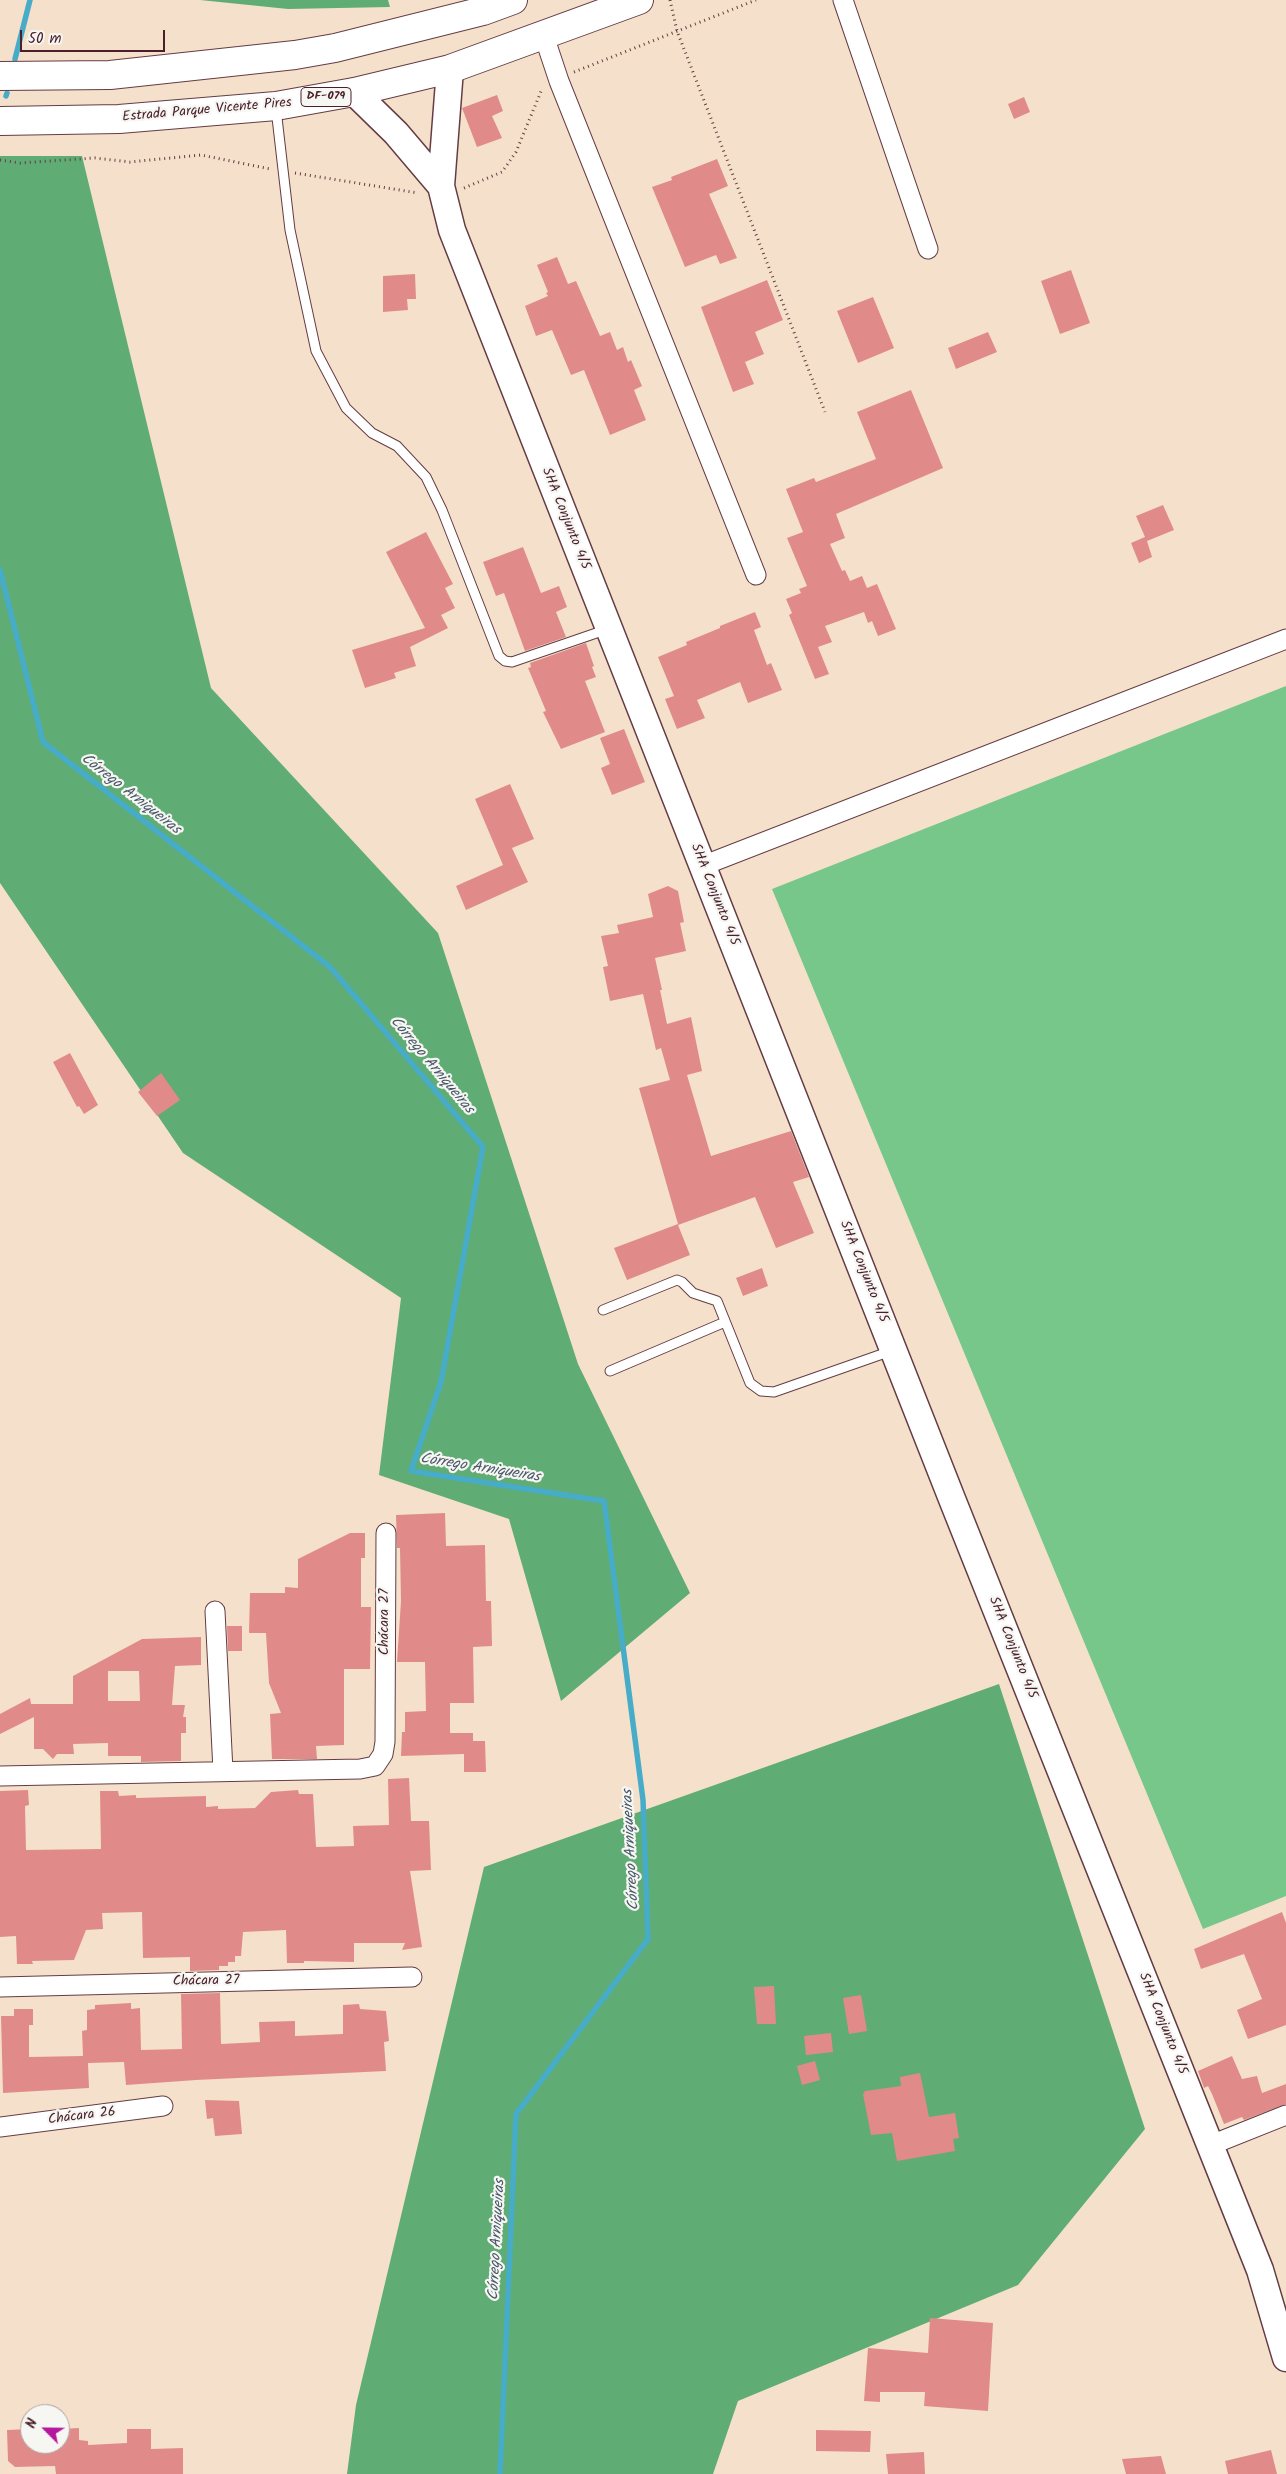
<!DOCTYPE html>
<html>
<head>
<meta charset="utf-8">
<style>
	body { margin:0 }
	#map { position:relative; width:1286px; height:2474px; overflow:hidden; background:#f5e1cb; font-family:Kalam,sans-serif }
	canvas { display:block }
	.north { position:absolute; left:20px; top:2404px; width:50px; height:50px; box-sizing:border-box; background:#f6f6f2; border:1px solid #b1a0a2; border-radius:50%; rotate:293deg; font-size:14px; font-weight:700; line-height:20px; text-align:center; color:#4a1f2b }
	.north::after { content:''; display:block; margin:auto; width:18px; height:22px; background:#b5179e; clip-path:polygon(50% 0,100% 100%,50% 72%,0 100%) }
	.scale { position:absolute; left:20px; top:30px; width:145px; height:22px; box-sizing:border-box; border:2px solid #4a1f2b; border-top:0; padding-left:6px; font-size:15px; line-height:18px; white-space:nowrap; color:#4a1f2b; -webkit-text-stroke:4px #f6f6f2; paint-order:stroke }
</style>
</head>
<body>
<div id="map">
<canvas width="1286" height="2474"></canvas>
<div class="north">N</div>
<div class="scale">50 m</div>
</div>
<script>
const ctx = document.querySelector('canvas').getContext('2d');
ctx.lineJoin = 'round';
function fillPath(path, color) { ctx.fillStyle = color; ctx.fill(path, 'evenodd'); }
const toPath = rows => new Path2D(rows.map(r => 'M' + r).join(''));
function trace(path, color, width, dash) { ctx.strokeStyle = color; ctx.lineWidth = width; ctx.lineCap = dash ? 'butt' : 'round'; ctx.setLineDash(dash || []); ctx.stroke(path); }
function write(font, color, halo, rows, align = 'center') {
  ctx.font = font + ' Kalam,sans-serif'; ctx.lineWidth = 4.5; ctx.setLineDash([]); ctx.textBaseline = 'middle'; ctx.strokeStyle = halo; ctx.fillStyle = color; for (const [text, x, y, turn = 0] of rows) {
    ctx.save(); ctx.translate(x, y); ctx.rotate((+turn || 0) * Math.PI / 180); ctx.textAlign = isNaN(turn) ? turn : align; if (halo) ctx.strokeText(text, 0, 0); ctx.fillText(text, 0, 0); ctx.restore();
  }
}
fillPath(toPath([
	[1286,686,1286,1896,1203,1929,772,889]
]), '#76c789');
fillPath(toPath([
	[200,0,388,0,390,7,288,9],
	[0,156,82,156,211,688,438,933,578,1364,690,1593,561,1701,509,1519,379,1475,401,1298,183,1153,0,883],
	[999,1684,1145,2129,1018,2285,738,2401,713,2474,347,2474,356,2405,484,1867]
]), '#60ac75');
trace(toPath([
	[15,59,30,0],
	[6,96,7,93],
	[0,570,43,742,330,967,483,1147,441,1382,411,1471,604,1501,643,1800,648,1939,516,2114,500,2474]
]), '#47acc7', 5.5);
fillPath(toPath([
	[497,95,503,111,492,116,502,138,477,147,462,108],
	[1024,97,1030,112,1014,119,1008,104],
	[717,159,728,186,709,194,737,258,720,264,716,255,685,267,652,187,672,180,671,177],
	[557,257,568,284,576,281,600,336,610,332,617,350,623,347,628,362,631,360,642,386,634,390,646,420,610,435,584,370,571,375,552,330,536,336,525,306,548,296,546,293,548,292,537,265],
	[1071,270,1090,323,1060,334,1041,281],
	[415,274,416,299,407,299,408,310,383,312,383,276],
	[767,280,783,320,755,332,764,354,745,362,754,384,733,392,701,307],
	[873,297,894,348,858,363,837,311],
	[988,332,997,352,956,369,948,348],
	[911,390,943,468,836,514,845,538,830,544,842,571,845,570,850,581,862,576,867,588,877,584,896,629,878,636,872,621,868,623,864,612,825,626,832,642,818,647,829,674,815,679,789,615,792,613,786,599,801,593,799,589,807,586,787,538,803,532,786,489,814,478,816,482,876,459,857,412],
	[1163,505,1174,530,1147,541,1152,557,1139,563,1131,543,1145,537,1136,516],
	[426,532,453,584,445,588,455,608,441,615,448,628,410,647,416,666,394,673,396,678,365,688,352,650,425,628,386,552],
	[523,547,541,593,559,586,567,607,556,612,566,637,525,651,504,593,496,596,483,562],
	[755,612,761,627,754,630,767,665,771,663,782,690,748,703,740,682,697,700,705,718,677,729,665,699,674,696,658,657,687,645,686,642,720,628,720,626],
	[586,643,594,666,592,667,596,677,585,681,605,732,561,749,543,712,546,711,528,668,531,667,530,663],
	[624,729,645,782,612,795,601,768,610,764,600,738],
	[510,784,534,839,512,848,528,882,466,910,456,886,503,865,475,799],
	[668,886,678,891,684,922,680,923,686,951,655,958,662,990,660,990,667,1024,691,1017,702,1071,687,1075,711,1156,791,1131,809,1177,793,1182,814,1233,776,1248,755,1197,678,1225,690,1255,627,1280,614,1248,678,1224,639,1088,670,1080,661,1048,656,1050,643,994,610,1001,603,967,608,966,601,936,619,933,617,925,653,917,648,894],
	[70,1053,98,1105,84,1114,79,1106,77,1107,53,1062],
	[161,1073,180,1100,157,1116,138,1092],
	[762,1268,768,1286,743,1296,736,1278],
	[445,1513,446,1546,485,1545,486,1601,491,1601,492,1646,473,1647,474,1703,450,1703,450,1733,473,1733,473,1741,485,1741,486,1772,464,1772,464,1754,401,1756,402,1732,405,1732,405,1712,426,1711,425,1662,397,1662,401,1601,400,1548,397,1548,396,1515],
	[350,1533,365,1533,365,1558,361,1558,361,1607,371,1607,370,1669,344,1669,344,1745,316,1746,317,1759,272,1759,270,1714,281,1713,269,1683,266,1633,249,1633,250,1593,285,1593,285,1587,298,1588,298,1559],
	[227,1626,242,1626,242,1651,228,1651],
	[201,1637,201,1665,175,1666,172,1705,185,1705,183,1717,186,1717,186,1733,181,1733,181,1761,141,1762,141,1756,108,1756,108,1743,73,1744,74,1754,57,1754,53,1759,43,1749,34,1749,34,1717,0,1734,0,1714,30,1698,31,1704,73,1704,73,1676,142,1639],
	[108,1671,139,1671,140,1701,108,1701],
	[409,1778,411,1821,429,1821,431,1870,410,1871,422,1947,402,1950,405,1943,354,1943,354,1962,304,1961,304,1963,287,1963,286,1930,243,1932,241,1956,235,1956,235,1962,228,1962,228,1966,219,1966,219,1970,190,1971,190,1957,143,1958,142,1912,102,1913,103,1929,86,1930,74,1960,32,1961,33,1964,17,1964,16,1936,0,1937,0,1791,28,1790,29,1805,25,1806,26,1850,101,1849,100,1791,118,1791,119,1796,136,1795,136,1798,206,1796,206,1807,218,1806,218,1809,255,1808,271,1792,298,1790,299,1794,313,1794,316,1847,354,1846,353,1826,389,1825,388,1779],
	[1282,1912,1286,1923,1286,2025,1248,2039,1237,2010,1262,1999,1244,1954,1201,1969,1194,1949],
	[774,1986,776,2024,757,2024,754,1987],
	[220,1993,221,2044,260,2042,259,2022,295,2021,295,2036,343,2034,343,2005,359,2004,360,2009,386,2011,389,2041,384,2042,386,2071,196,2080,126,2085,124,2062,88,2063,89,2088,3,2093,1,2016,14,2016,14,2009,33,2009,33,2025,29,2025,29,2057,83,2056,82,2031,87,2030,87,2010,95,2009,95,2005,131,2003,131,2009,140,2008,141,2050,182,2049,181,1994],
	[861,1995,867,2031,849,2034,843,1998],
	[831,2033,833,2052,806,2055,804,2036],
	[1232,2056,1242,2079,1257,2076,1262,2093,1286,2084,1286,2104,1244,2120,1242,2117,1224,2124,1212,2094,1208,2086,1204,2088,1198,2071],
	[815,2061,820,2080,802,2085,797,2066],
	[920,2073,929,2117,955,2113,959,2138,953,2139,955,2151,897,2161,892,2133,871,2135,863,2094,865,2091,901,2086,900,2077],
	[205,2100,239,2101,242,2134,215,2136,213,2118,207,2119],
	[930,2318,993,2323,988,2411,924,2406,925,2392,880,2392,880,2402,864,2401,868,2348,928,2353],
	[79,2428,79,2440,88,2441,88,2445,127,2443,127,2429,151,2429,151,2449,183,2448,183,2474,56,2474,55,2466,15,2467,8,2461,7,2430,30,2429,30,2444,60,2444,60,2429],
	[816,2430,871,2431,870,2452,816,2451],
	[1271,2450,1277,2474,1228,2474,1225,2461],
	[924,2452,925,2474,888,2474,886,2454],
	[1161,2456,1166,2474,1126,2474,1122,2459]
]), '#e08b8a');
const lane = toPath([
	[276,109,290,230,316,351,346,408,372,433,397,446,426,477,442,510,499,656,505,661,512,662,608,629],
	[603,1310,677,1280,682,1282,693,1293,717,1301,750,1383,761,1391,774,1392,891,1351],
	[610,1371,725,1322]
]);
const street = toPath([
	[843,0,928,249],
	[544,36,559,81,756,575],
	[702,866,1286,639],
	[215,1611,223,1771],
	[0,1776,360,1769,375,1766,383,1754,385,1742,386,1533],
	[0,1987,412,1977],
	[0,2127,163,2106],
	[1211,2145,1286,2115]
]);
const secondary = toPath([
	[450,69,441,186,452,230,952,1499,1260,2270,1286,2358],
	[354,92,396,133,441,186]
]);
const primary = toPath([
	[0,76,110,75,295,55,335,48,483,11,513,0],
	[0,121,119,119,276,106,354,92,450,69,639,0]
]);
trace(lane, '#643c43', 11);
trace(street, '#643c43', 21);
trace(secondary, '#643c43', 29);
trace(primary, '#643c43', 30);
trace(toPath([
	[670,0,677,31,825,412],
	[574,72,756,0],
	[0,160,20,163,95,158,130,162,201,155,270,169],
	[295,173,418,193],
	[464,188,502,172,516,152,542,89]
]), '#643c43', 3, [1, 4]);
trace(lane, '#fff', 9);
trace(street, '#fff', 19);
trace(secondary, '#fff', 26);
trace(primary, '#fff', 28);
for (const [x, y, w] of [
	[326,97,50]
]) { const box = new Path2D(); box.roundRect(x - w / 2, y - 9.5, w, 19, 4); ctx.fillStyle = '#f6f6f2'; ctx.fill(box); trace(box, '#4a1f2b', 1); }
write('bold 12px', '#4a1f2b', null, [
	["DF-079",326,97]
]);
write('14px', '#4a1f2b', '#f6f6f2', [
	["Estrada Parque Vicente Pires",207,111,-5],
	["SHA Conjunto 4/5",565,519,68],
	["SHA Conjunto 4/5",714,895,68],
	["SHA Conjunto 4/5",863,1272,68],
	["Chácara 27",386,1622,-90],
	["SHA Conjunto 4/5",1012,1648,68],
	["Chácara 27",206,1982,-1],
	["SHA Conjunto 4/5",1162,2024,68],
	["Chácara 26",82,2117,-7]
]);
write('italic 15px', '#495769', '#f6f6f2', [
	["Córrego Arniqueiras",130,795,38],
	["Córrego Arniqueiras",431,1066,50],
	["Córrego Arniqueiras",480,1469,9],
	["Córrego Arniqueiras",632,1850,-93],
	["Córrego Arniqueiras",498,2240,-87]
]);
</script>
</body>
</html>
